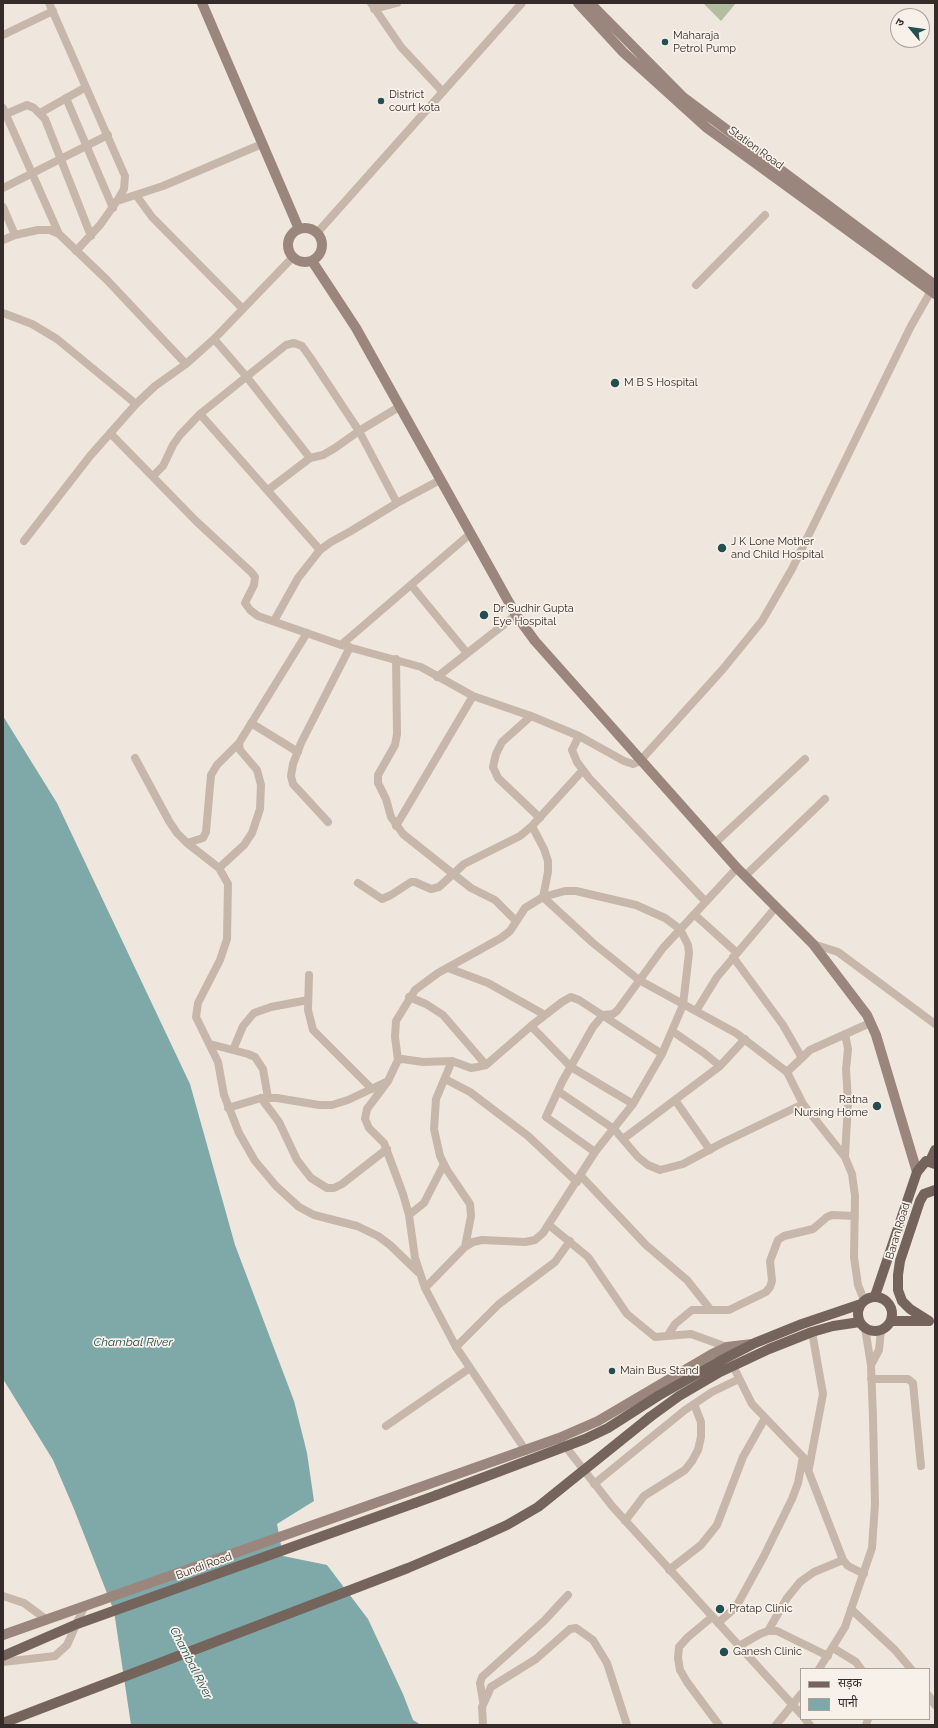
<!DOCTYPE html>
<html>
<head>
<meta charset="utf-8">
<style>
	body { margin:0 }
	#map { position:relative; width:938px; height:1728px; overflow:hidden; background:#efe7dd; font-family:Raleway,"Noto Sans Devanagari",sans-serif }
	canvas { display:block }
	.frame { position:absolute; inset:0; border:4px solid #352c29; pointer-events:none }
	.legend { position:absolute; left:800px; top:1668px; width:130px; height:52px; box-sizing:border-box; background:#f7f1e9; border:1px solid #a9a29c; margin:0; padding:5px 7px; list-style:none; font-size:12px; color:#352c29 }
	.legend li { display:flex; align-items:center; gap:8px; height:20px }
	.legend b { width:20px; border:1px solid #a9a29c }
	.north { position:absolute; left:890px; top:8px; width:40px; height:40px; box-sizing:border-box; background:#f7f1e9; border:1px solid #a9a29c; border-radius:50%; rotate:299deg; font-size:11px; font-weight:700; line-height:16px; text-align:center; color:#352c29 }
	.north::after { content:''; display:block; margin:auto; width:14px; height:18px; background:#234f52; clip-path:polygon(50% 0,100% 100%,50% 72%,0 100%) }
</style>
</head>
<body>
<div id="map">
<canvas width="938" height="1728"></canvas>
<div class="frame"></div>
<ul class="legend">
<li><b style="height:5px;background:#75645c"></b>सड़क</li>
<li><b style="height:11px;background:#7fa8a9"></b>पानी</li>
</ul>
<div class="north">उ</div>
</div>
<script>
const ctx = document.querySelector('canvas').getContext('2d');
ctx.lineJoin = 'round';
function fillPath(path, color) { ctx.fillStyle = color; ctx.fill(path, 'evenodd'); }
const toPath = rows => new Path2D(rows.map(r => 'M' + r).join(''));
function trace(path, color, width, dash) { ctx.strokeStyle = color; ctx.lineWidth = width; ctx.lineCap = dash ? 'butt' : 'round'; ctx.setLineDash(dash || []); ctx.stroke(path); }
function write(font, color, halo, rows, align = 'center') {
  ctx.font = font + ' Raleway,sans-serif'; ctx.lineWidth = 3.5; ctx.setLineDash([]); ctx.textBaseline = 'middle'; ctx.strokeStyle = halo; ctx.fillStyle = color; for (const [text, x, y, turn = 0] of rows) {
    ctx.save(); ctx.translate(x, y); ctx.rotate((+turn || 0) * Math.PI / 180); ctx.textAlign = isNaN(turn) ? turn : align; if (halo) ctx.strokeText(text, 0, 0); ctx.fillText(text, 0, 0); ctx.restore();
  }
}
fillPath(toPath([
	[703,3,736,3,721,21]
]), '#b3bd9f');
fillPath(toPath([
	[3,716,57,803,190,1084,235,1245,294,1401,307,1453,314,1501,277,1524,283,1556,327,1565,368,1619,403,1694,413,1720,421,1725,131,1725,114,1611,74,1509,53,1460,3,1379]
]), '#7fa8a9');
trace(toPath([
	[49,3,125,176,124,189,117,201,100,225,76,251],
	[371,3,401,47,443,92],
	[374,9,397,3],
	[3,35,53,11],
	[66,98,113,208],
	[3,108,59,234],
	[40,113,86,87],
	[6,114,27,105,34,108,45,119,91,236],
	[3,188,108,135],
	[136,195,152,217,243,309],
	[117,201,163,186,262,144],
	[3,207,15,235],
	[317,233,522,3],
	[3,240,15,235,38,230,50,230,59,234,107,280,186,364],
	[696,285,765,215],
	[3,313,32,324,57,339,136,404],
	[214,339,246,376,310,458],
	[200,414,320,550],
	[111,434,196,521,251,572,255,577,254,585,245,603,250,610,258,616,341,645,421,667,473,696,531,716,579,736,624,761,633,764,640,761,723,669,762,621,792,569,911,326,931,291],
	[153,476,163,466,173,445,180,435,200,414,286,345,294,343,302,346,310,357,359,431,397,503],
	[268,490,310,458,323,455,335,448,359,431,399,407],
	[24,541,90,456,136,404,155,386,186,364,214,339,293,257],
	[411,585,467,653],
	[274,621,298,578,320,550,331,542,351,531,397,503,440,480],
	[341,645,470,534],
	[396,659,397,734,395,745,378,775,378,783,386,799,391,817,403,834,471,888,495,900,516,921],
	[437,677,516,615],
	[531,716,502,742,496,754,493,767,498,778,540,818],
	[251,723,298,752],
	[579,736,572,750,577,762,589,778,705,901],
	[135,758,169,821,177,833,187,843,219,868,228,884,227,939,220,960,198,1003,196,1017,218,1062,224,1095,239,1133,255,1161,266,1174,276,1186,299,1207,314,1215,357,1226,378,1236,390,1245,418,1272],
	[328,822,293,784,291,776,293,764,301,743,350,647],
	[396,826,473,696],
	[532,826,544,849,548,861,548,872,543,897,593,943,639,980,736,1033,787,1072,803,1104,845,1157,852,1174,855,1196,854,1257,858,1285,864,1300],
	[187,843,203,838,206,832,211,775,217,765,239,743],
	[715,843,805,759],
	[219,868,244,845,252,833,260,809,261,785,257,770,240,750,239,743,307,633],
	[745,876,825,799],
	[358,883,382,899,391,895,411,882,415,882,431,889,439,887,464,864,520,836,532,826,583,770],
	[695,915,736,952],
	[813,944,838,952,935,1024],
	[733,957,783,1025,802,1058],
	[448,968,488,983,545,1015],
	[309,975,308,1010,313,1030,372,1089],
	[409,997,426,1004,443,1015,486,1065],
	[696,1011,717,977,776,907],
	[531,1026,562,1002,571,997,579,1000,662,1054],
	[672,1031,704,1053,720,1066],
	[210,1044,248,1054,255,1057,263,1069,268,1098],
	[233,1050,243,1026,254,1013,271,1007,308,1000],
	[398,1060,395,1037,396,1021,415,990,438,973,501,938,510,931,525,908,543,897,565,891,576,891,636,905,665,918,680,929,688,945,689,953,683,1005,662,1054,633,1104,595,1152,543,1233,535,1240,525,1242,482,1240,473,1242,465,1247,425,1288],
	[452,1061,436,1099,434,1129,440,1156,447,1170,470,1204,471,1216,465,1247],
	[787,1072,810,1050,870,1023],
	[445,1079,470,1092,528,1136,577,1182],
	[558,1091,614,1129,638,1157,648,1165,660,1170,683,1164,722,1143,803,1104],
	[261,1098,279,1122,297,1160,311,1178,327,1188,334,1188,342,1184,387,1149],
	[675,1100,710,1150],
	[228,1108,261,1098,277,1098,319,1105,332,1105,348,1100,386,1082],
	[623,1139,720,1066,745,1039],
	[595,1152,546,1117,562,1082,593,1027,603,1015,613,1014,617,1011,663,948,737,868],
	[845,1157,848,1102,846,1069,848,1049,845,1034],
	[581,1176,646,1245,687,1280,710,1309],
	[409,1215,424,1203,444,1164],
	[549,1225,588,1257,627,1314,655,1337,691,1334,727,1347],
	[668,1335,675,1324,692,1310,729,1310,766,1292,770,1287,772,1281,770,1261,778,1240,784,1236,813,1229,827,1217,832,1215,855,1216],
	[456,1347,499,1304,555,1262,570,1241],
	[871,1365,879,1350,881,1330],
	[733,1366,752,1404,803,1457,843,1560,848,1566,864,1574],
	[871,1379,908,1379,913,1383,921,1466],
	[386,1426,470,1368],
	[562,1442,612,1506,801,1714],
	[526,1451,456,1347,425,1288,415,1258,409,1215,403,1194,384,1143,369,1128,365,1119,367,1109,388,1081,398,1060,402,1059,423,1062,452,1061,471,1068,477,1067,486,1065,531,1026,571,1067,633,1104],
	[809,1468,823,1394,812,1332],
	[594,1484,685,1410,712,1392,739,1379],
	[625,1521,644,1496,685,1470,692,1461,698,1450,701,1437,701,1422,694,1404],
	[669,1570,701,1545,717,1525,743,1457,765,1418],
	[3,1596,24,1603,47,1620],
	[851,1609,895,1650,911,1669],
	[712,1617,688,1637,679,1647,678,1658,680,1670,687,1682,719,1725],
	[718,1623,736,1607,764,1556,792,1499,798,1483,803,1457],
	[768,1631,787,1598,800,1582,814,1572,843,1560],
	[739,1646,760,1634,768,1631,777,1631,828,1656],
	[833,1648,856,1662,861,1669],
	[3,1662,55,1656,67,1645,84,1607],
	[819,1669,845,1627,872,1548,875,1504,873,1418,871,1365,865,1328],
	[929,1696,935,1705],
	[483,1701,480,1683,482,1677,544,1621,568,1595],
	[805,1719,810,1725],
	[483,1725,482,1707,491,1687,536,1659,570,1629,576,1628,593,1640,607,1663,627,1725],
	[776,1725,801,1694],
	[866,1725,868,1719]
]), '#c6b7aa', 8);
trace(toPath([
	[202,3,299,229],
	[578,3,623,52,707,128,935,294],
	[590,3,683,97,935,285],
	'288 245a17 17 0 1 1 34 0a17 17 0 1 1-34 0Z',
	[312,261,356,328,516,615,535,641,737,868,813,944,867,1015,876,1035,917,1172],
	[3,1635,559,1438,598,1421,712,1354,727,1347,752,1344]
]), '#9a867c', 10);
trace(toPath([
	[930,1161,935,1150],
	[875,1296,917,1172,926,1161,935,1164],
	'858 1314a17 17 0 1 1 34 0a17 17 0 1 1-34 0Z',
	[891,1321,929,1321],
	[929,1321,910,1309,902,1301,898,1290,898,1275,900,1261,920,1201,924,1194,935,1190],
	[658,1396,718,1362,755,1343,802,1324,861,1304],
	[650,1417,679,1396,720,1372,769,1349,812,1332,833,1326,860,1322],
	[415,1503,437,1495],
	[3,1723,408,1568,474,1540]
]), '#75645c', 10);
trace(toPath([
	[437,1495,585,1439,608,1428,658,1396],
	[474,1540,507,1525,538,1507,650,1417],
	[3,1656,77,1624,415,1503]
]), '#75645c', 10);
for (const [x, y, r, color] of [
	[665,42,4,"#234f52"],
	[381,101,4,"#234f52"],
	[615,383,5,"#234f52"],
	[722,548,5,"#234f52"],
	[484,615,5,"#234f52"],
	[877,1106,5,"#234f52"],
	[612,1371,4,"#234f52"],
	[720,1609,5,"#234f52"],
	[724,1652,5,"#234f52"]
]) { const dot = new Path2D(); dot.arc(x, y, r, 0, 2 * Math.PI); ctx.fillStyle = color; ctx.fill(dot); trace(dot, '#f7f1e9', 1.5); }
write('11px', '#352c29', '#f7f1e9', [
	["Maharaja",673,36],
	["Petrol Pump",673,49],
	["District",389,95],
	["court kota",389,108],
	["M B S Hospital",624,383],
	["J K Lone Mother",731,542],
	["and Child Hospital",731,555],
	["Dr Sudhir Gupta",493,609],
	["Eye Hospital",493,622],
	["Ratna",868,1100,"right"],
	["Nursing Home",868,1113,"right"],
	["Main Bus Stand",620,1371],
	["Pratap Clinic",729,1609],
	["Ganesh Clinic",733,1652]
], 'left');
write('11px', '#352c29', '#f7f1e9', [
	["Station Road",756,148,36],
	["Baran Road",898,1231,-73],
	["Bundi Road",204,1566,-20]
]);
write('italic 12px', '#234f52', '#f7f1e9', [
	["Chambal River",133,1342],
	["Chambal River",191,1663,63]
]);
</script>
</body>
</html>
